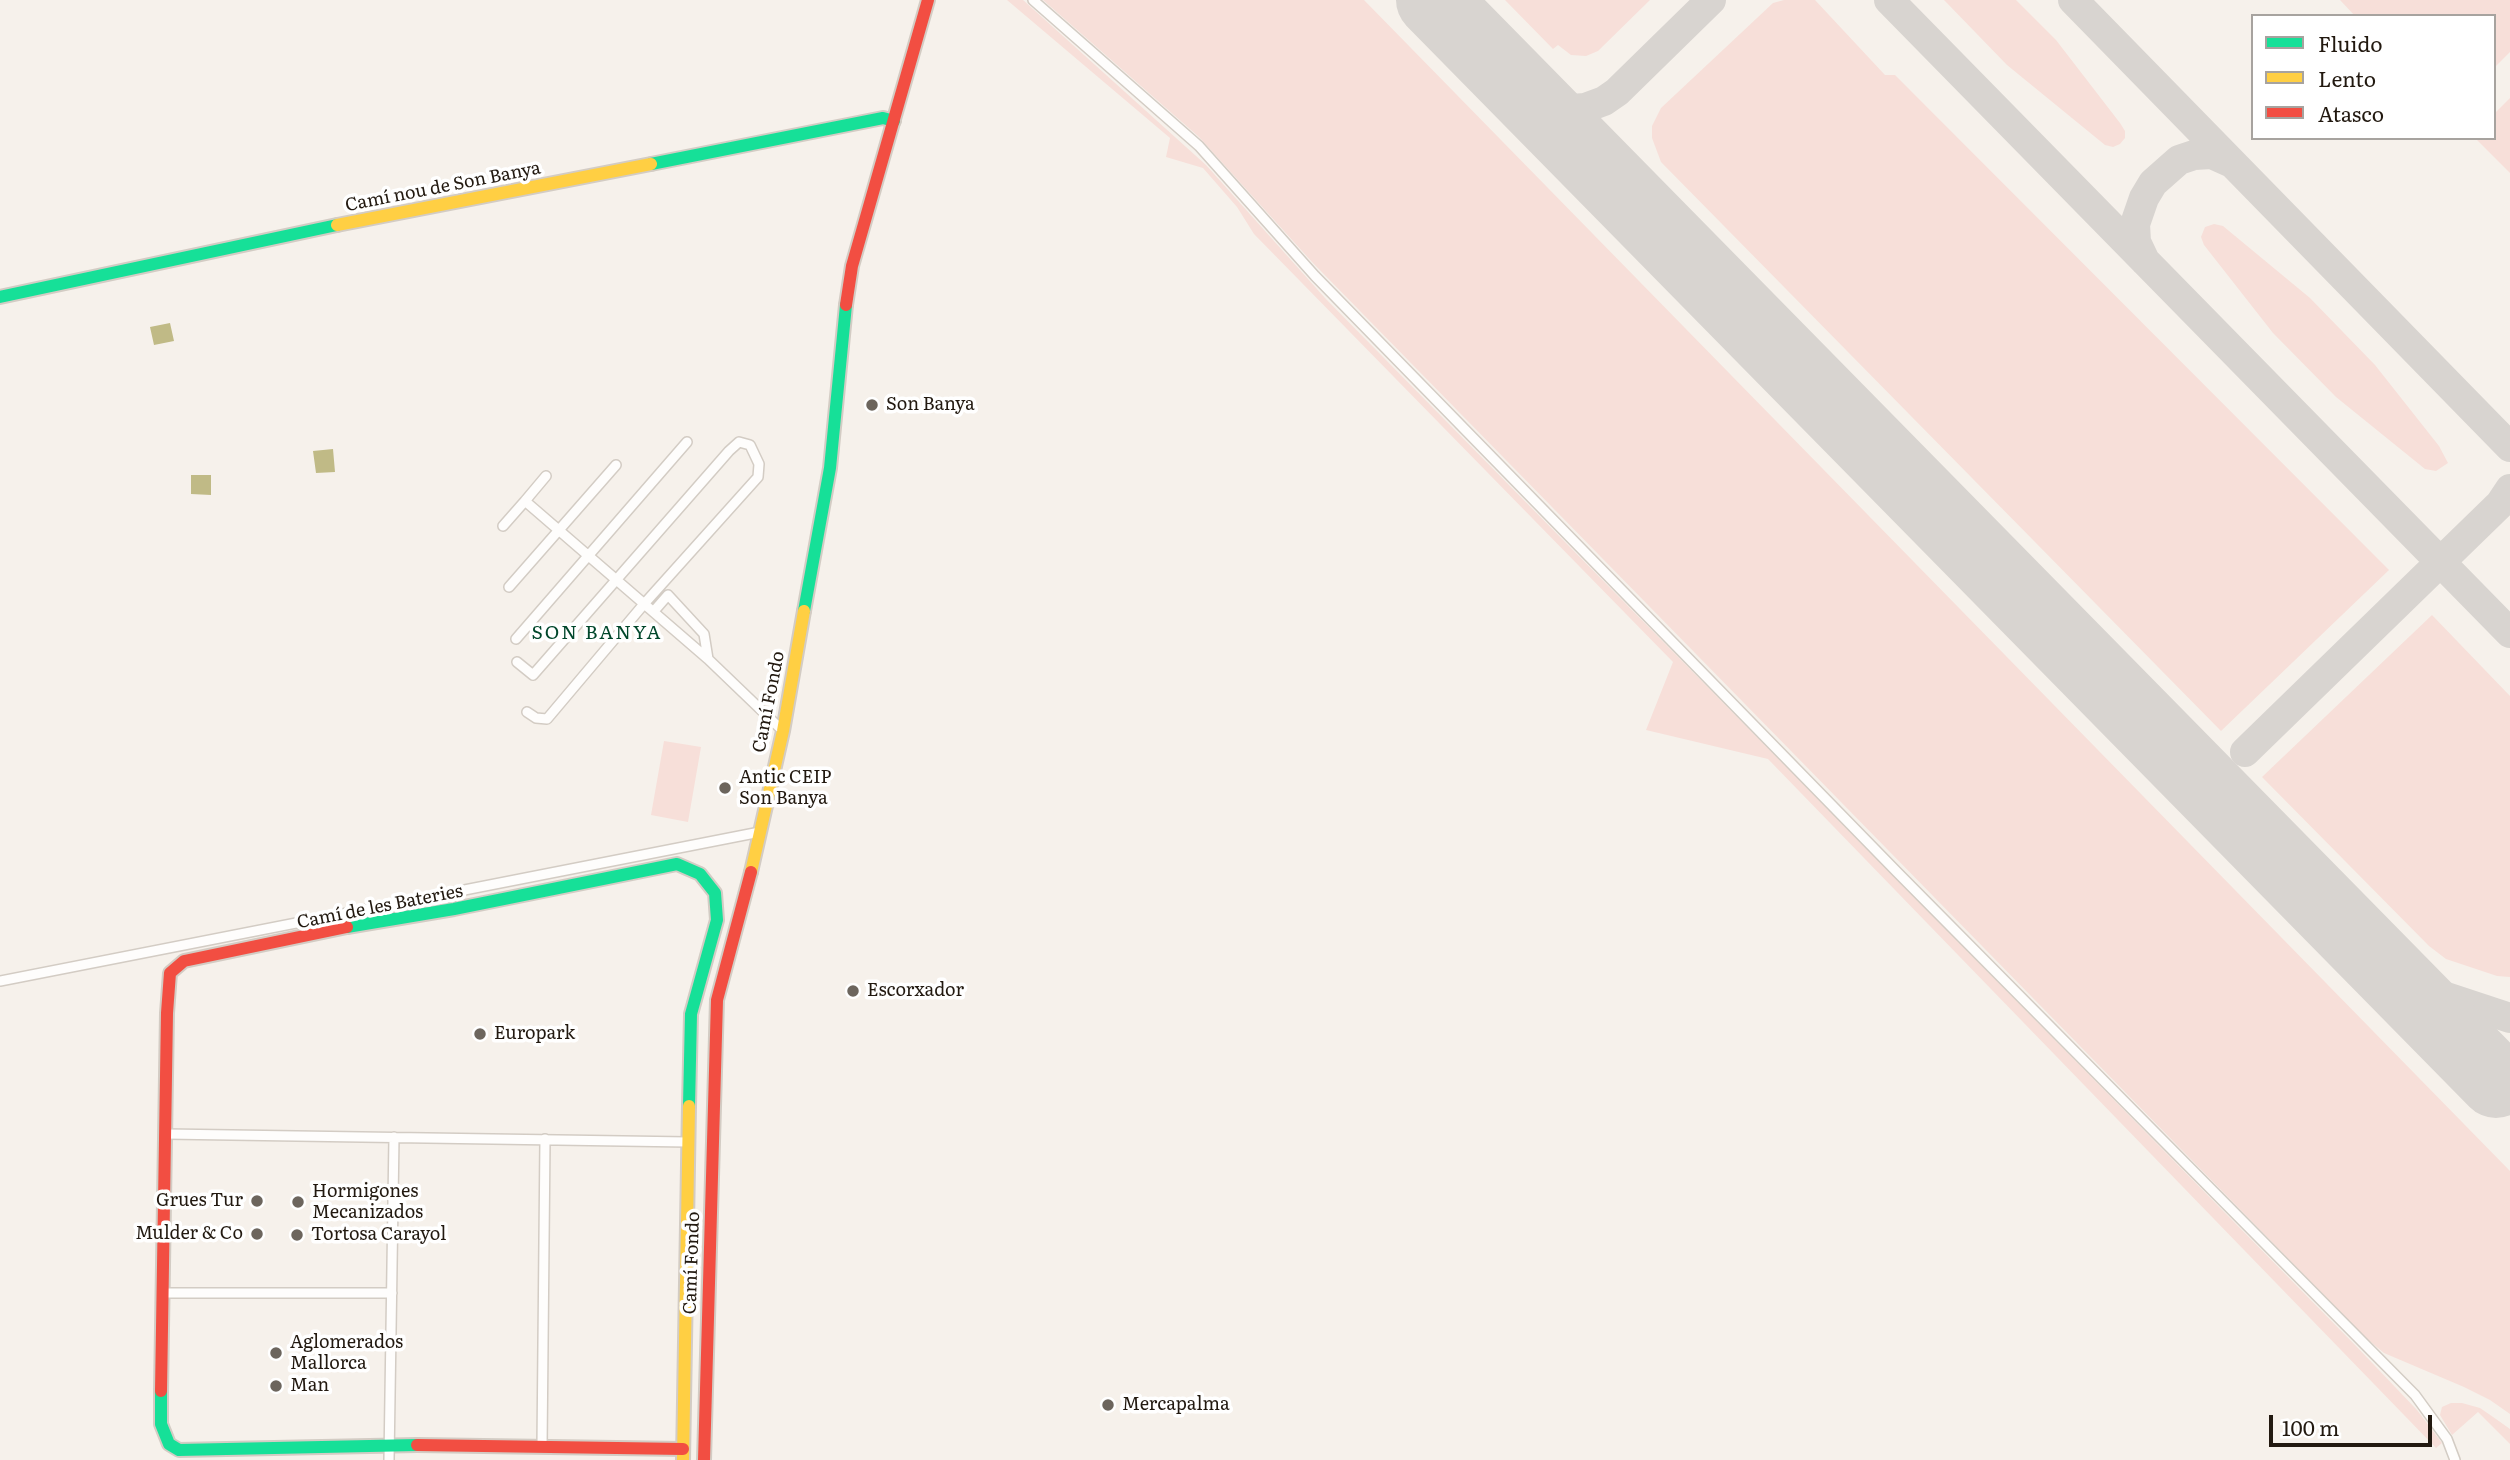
<!DOCTYPE html>
<html>
<head>
<meta charset="utf-8">
<style>
	body { margin:0 }
	#map { position:relative; width:2510px; height:1460px; overflow:hidden; background:#f6f1eb; font-family:Literata,serif }
	canvas { display:block }
	.legend { position:absolute; left:2251px; top:14px; width:245px; height:126px; box-sizing:border-box; background:#fff; border:2px solid #a7a39f; margin:0; padding:9px 12px; list-style:none; font-size:21px; color:#221910 }
	.legend li { display:flex; align-items:center; gap:14px; height:35px }
	.legend b { width:35px; border:2px solid #a7a39f }
	.scale { position:absolute; left:2269px; top:1415px; width:163px; height:32px; box-sizing:border-box; border:4px solid #221910; border-top:0; padding-left:9px; font-size:21px; line-height:24px; white-space:nowrap; color:#221910; -webkit-text-stroke:5px #fff; paint-order:stroke }
</style>
</head>
<body>
<div id="map">
<canvas width="2510" height="1460"></canvas>
<ul class="legend">
<li><b style="height:9px;background:#16e098"></b>Fluido</li>
<li><b style="height:9px;background:#ffcf43"></b>Lento</li>
<li><b style="height:9px;background:#f24e42"></b>Atasco</li>
</ul>
<div class="scale">100 m</div>
</div>
<script>
const ctx = document.querySelector('canvas').getContext('2d');
ctx.lineJoin = 'round';
function fillPath(path, color) { ctx.fillStyle = color; ctx.fill(path, 'evenodd'); }
const toPath = rows => new Path2D(rows.map(r => 'M' + r).join(''));
function trace(path, color, width, dash) { ctx.strokeStyle = color; ctx.lineWidth = width; ctx.lineCap = dash ? 'butt' : 'round'; ctx.setLineDash(dash || []); ctx.stroke(path); }
function write(font, color, halo, rows, align = 'center') {
  ctx.font = font + ' Literata,serif'; ctx.lineWidth = 7; ctx.setLineDash([]); ctx.textBaseline = 'middle'; ctx.strokeStyle = halo; ctx.fillStyle = color; for (const [text, x, y, turn = 0] of rows) {
    ctx.save(); ctx.translate(x, y); ctx.rotate((+turn || 0) * Math.PI / 180); ctx.textAlign = isNaN(turn) ? turn : align; if (halo) ctx.strokeText(text, 0, 0); ctx.fillText(text, 0, 0); ctx.restore();
  }
}
fillPath(toPath([
	[1007,0,1023,0,1206,165,1325,298,2356,1346,2417,1410,2442,1443,2436,1448,1768,759,1646,730,1673,662,1254,234,1237,207,1203,168,1166,157,1170,138],
	[1043,0,1364,0,2510,1171,2510,1414,2490,1400,2464,1387,2384,1353,2366,1338,1312,262,1199,137],
	[1505,0,1650,0,1598,51,1586,56,1571,55,1558,45,1553,49],
	[1784,0,1815,0,1885,75,1895,75,2389,570,2221,731,1661,162,1652,138,1652,126,1661,108,1773,3],
	[1944,0,2016,0,2056,40,2120,123,2125,131,2125,138,2120,144,2113,147,2105,145,2007,65],
	[2340,0,2510,0,2510,52,2494,68,2494,16,2355,16],
	[2510,98,2510,173,2475,138,2494,138,2494,114],
	[2214,224,2223,226,2310,298,2375,365,2439,446,2448,463,2436,471,2425,469,2336,397,2273,333,2204,245,2201,237,2205,227],
	[2432,615,2510,696,2510,977,2497,976,2446,959,2429,946,2262,777],
	[664,741,701,747,688,822,651,815],
	[2451,1403,2462,1403,2480,1408,2496,1419,2510,1429,2510,1444,2478,1412,2452,1435,2440,1415,2442,1407]
]), '#f7dfd9');
fillPath(toPath([
	[170,323,174,341,154,345,150,327],
	[333,449,335,472,316,473,313,451],
	[191,475,211,475,211,495,191,494]
]), '#c0ba86');
trace(toPath([
	[1889,0,2510,633],
	[2073,0,2510,447],
	[1528,99,1558,108,1572,109,1585,108,1604,101,1617,92,1711,0],
	[2145,261,2136,242,2135,224,2144,198,2153,183,2179,160,2194,155,2212,154,2232,163],
	[2245,752,2500,504,2510,489],
	[2390,972,2410,985,2510,1018]
]), '#d8d4d0', 30);
trace(toPath([
	[1433,0,2496,1081]
]), '#d8d4d0', 74);
const street = toPath([
	[1033,0,1199,146,1315,276,1897,872,2415,1395,2447,1439,2455,1460],
	[525,501,546,476],
	[503,526,525,501,708,659,783,731],
	[509,587,616,465],
	[654,611,668,595,704,634,708,659],
	[516,639,687,442],
	[517,662,533,675,729,451,739,442,750,445,759,464,758,477,644,604,547,719,536,718,527,712],
	[0,981,760,832],
	[166,1134,688,1142],
	[163,1293,392,1293],
	[542,1447,545,1139],
	[389,1460,394,1137]
]);
const fast = toPath([
	[651,164,883,118,894,121],
	[0,297,337,225],
	[804,611,830,468,846,305],
	[347,927,454,909,677,864,700,874,715,893,717,920,691,1014,689,1106],
	[161,1391,161,1424,169,1444,179,1450,417,1445]
]);
const slow = toPath([
	[337,225,651,164],
	[751,872,783,731,804,611],
	[683,1460,689,1106]
]);
const jam = toPath([
	[846,305,852,266,928,0],
	[161,1391,167,1013,170,973,184,961,347,927],
	[417,1445,683,1449],
	[704,1460,717,1000,751,872]
]);
trace(street, '#d3ccc4', 12);
trace(fast, '#d3ccc4', 16);
trace(slow, '#d3ccc4', 16);
trace(jam, '#d3ccc4', 16);
trace(street, '#fefdfc', 9);
trace(fast, '#16e098', 12);
trace(slow, '#ffcf43', 12);
trace(jam, '#f24e42', 12);
for (const [x, y, r, color] of [
	[872,405,7,"#6c655d"],
	[725,788,7,"#6c655d"],
	[853,991,7,"#6c655d"],
	[480,1034,7,"#6c655d"],
	[257,1201,7,"#6c655d"],
	[298,1202,7,"#6c655d"],
	[257,1234,7,"#6c655d"],
	[297,1235,7,"#6c655d"],
	[276,1353,7,"#6c655d"],
	[276,1386,7,"#6c655d"],
	[1108,1405,7,"#6c655d"]
]) { const dot = new Path2D(); dot.arc(x, y, r, 0, 2 * Math.PI); ctx.fillStyle = color; ctx.fill(dot); trace(dot, '#fff', 2.5); }
write('18px', '#221910', '#fff', [
	["Camí nou de Son Banya",443,187,-11],
	["Camí Fondo",769,702,-79],
	["Camí de les Bateries",380,907,-11],
	["Camí Fondo",692,1263,-88]
]);
write('18px', '#221910', '#fff', [
	["Son Banya",886,405],
	["Antic CEIP",739,778],
	["Son Banya",739,799],
	["Escorxador",867,991],
	["Europark",494,1034],
	["Hormigones",312,1192],
	["Mecanizados",312,1213],
	["Grues Tur",243,1201,"right"],
	["Mulder & Co",243,1234,"right"],
	["Tortosa Carayol",311,1235],
	["Aglomerados",290,1343],
	["Mallorca",290,1364],
	["Man",290,1386],
	["Mercapalma",1122,1405]
], 'left');
ctx.letterSpacing = '2px';
write('19px', '#01472b', '#fff', [
	["SON BANYA",597,633]
]);
ctx.letterSpacing = '0px';
</script>
</body>
</html>
